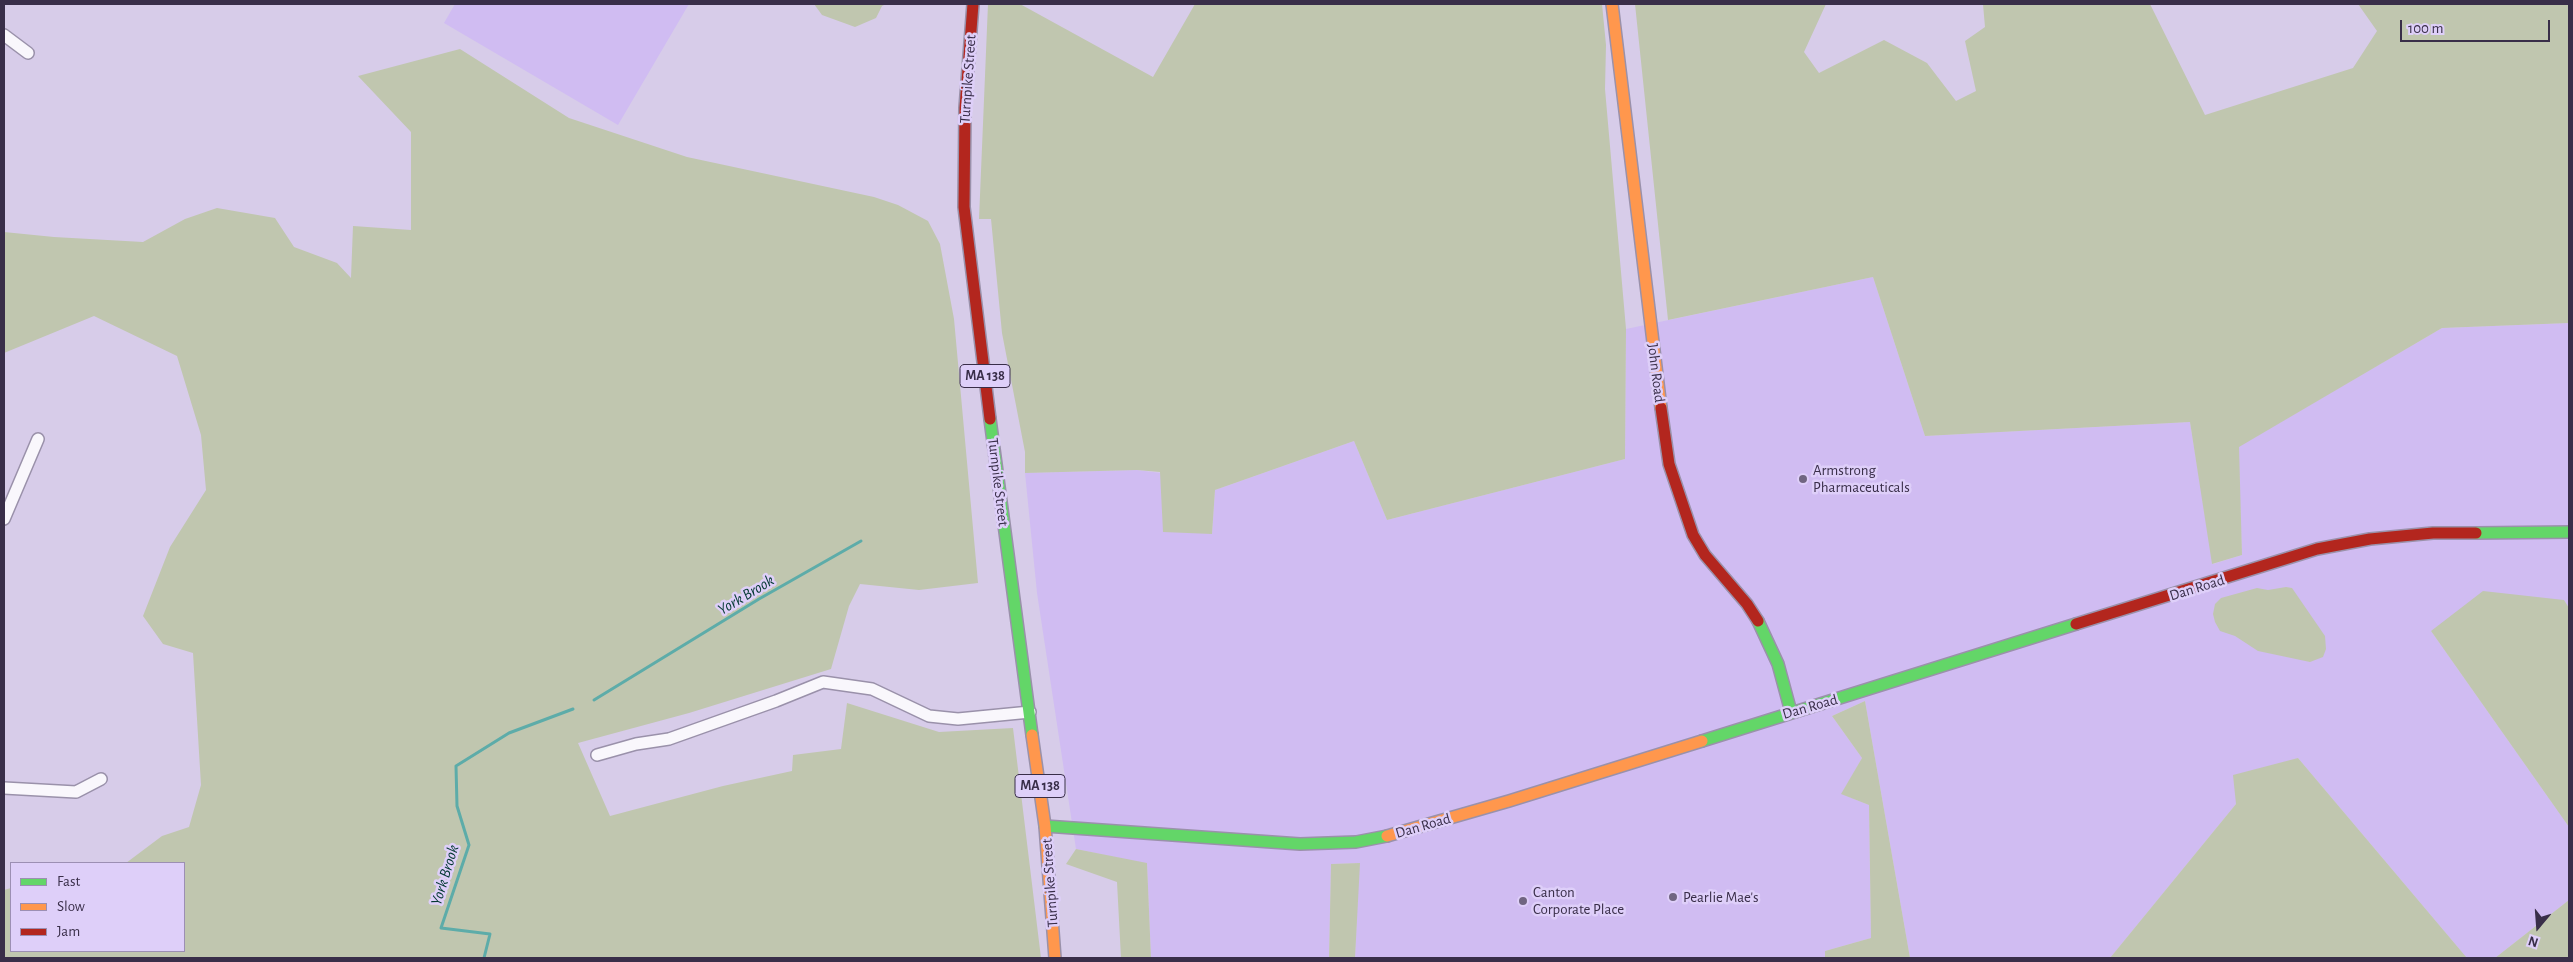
<!DOCTYPE html>
<html>
<head>
<meta charset="utf-8">
<style>
	body { margin:0 }
	#map { position:relative; width:2573px; height:962px; overflow:hidden; background:#d7cce9; font-family:"Alegreya Sans",sans-serif }
	canvas { display:block }
	.frame { position:absolute; inset:0; border:5px solid #392e49; pointer-events:none }
	.legend { position:absolute; left:10px; top:862px; width:175px; height:90px; box-sizing:border-box; background:#decff9; border:1px solid #9c8fb3; margin:0; padding:6px 9px; list-style:none; font-size:15px; color:#392e49 }
	.legend li { display:flex; align-items:center; gap:10px; height:25px }
	.legend b { width:25px; border:1px solid #9c8fb3 }
	.north { position:absolute; left:2513px; top:902px; width:50px; height:50px; -webkit-text-stroke:4px #decff9; paint-order:stroke; rotate:198deg; font-size:14px; font-weight:700; line-height:20px; text-align:center; color:#392e49 }
	.north::after { content:''; display:block; margin:auto; width:18px; height:22px; background:#392e49; clip-path:polygon(50% 0,100% 100%,50% 72%,0 100%) }
	.scale { position:absolute; left:2400px; top:20px; width:150px; height:22px; box-sizing:border-box; border:2px solid #392e49; border-top:0; padding-left:6px; font-size:15px; line-height:18px; white-space:nowrap; color:#392e49; -webkit-text-stroke:4px #decff9; paint-order:stroke }
</style>
</head>
<body>
<div id="map">
<canvas width="2573" height="962"></canvas>
<div class="frame"></div>
<ul class="legend">
<li><b style="height:6px;background:#63d668"></b>Fast</li>
<li><b style="height:6px;background:#ff974d"></b>Slow</li>
<li><b style="height:6px;background:#b3261e"></b>Jam</li>
</ul>
<div class="north">N</div>
<div class="scale">100 m</div>
</div>
<script>
const ctx = document.querySelector('canvas').getContext('2d');
ctx.lineJoin = 'round';
function fillPath(path, color) { ctx.fillStyle = color; ctx.fill(path, 'evenodd'); }
const toPath = rows => new Path2D(rows.map(r => 'M' + r).join(''));
function trace(path, color, width, dash) { ctx.strokeStyle = color; ctx.lineWidth = width; ctx.lineCap = dash ? 'butt' : 'round'; ctx.setLineDash(dash || []); ctx.stroke(path); }
function write(font, color, halo, rows, align = 'center') {
  ctx.font = font + ' "Alegreya Sans",sans-serif'; ctx.lineWidth = 5; ctx.setLineDash([]); ctx.textBaseline = 'middle'; ctx.strokeStyle = halo; ctx.fillStyle = color; for (const [text, x, y, turn = 0] of rows) {
    ctx.save(); ctx.translate(x, y); ctx.rotate((+turn || 0) * Math.PI / 180); ctx.textAlign = isNaN(turn) ? turn : align; if (halo) ctx.strokeText(text, 0, 0); ctx.fillText(text, 0, 0); ctx.restore();
  }
}
fillPath(toPath([
	[455,4,689,4,618,125,444,23],
	[1873,277,1925,436,2190,422,2213,564,2242,555,2238,447,2442,328,2569,323,2569,608,2564,600,2431,631,2569,827,2569,900,2495,958,2467,958,2298,758,2236,804,2110,958,1910,958,1865,701,1832,716,1862,758,1842,794,1869,805,1871,938,1825,951,1825,958,1355,958,1359,863,1331,864,1329,958,1151,958,1147,864,1076,849,1037,593,1025,473,1137,470,1161,473,1212,534,1215,490,1354,441,1387,520,1625,459,1626,329]
]), '#d0bcf2');
fillPath(toPath([
	[814,4,886,4,882,6,876,18,855,27,822,15],
	[988,4,1020,4,1153,77,1195,4,1602,4,1606,45,1605,89,1626,329,1625,459,1387,520,1354,441,1215,490,1212,534,1163,532,1160,472,1137,470,1025,473,1025,452,1002,333,991,219,979,219],
	[1635,4,1826,4,1804,52,1819,73,1884,40,1927,63,1956,101,1976,91,1965,41,1985,27,1983,4,2150,4,2205,115,2353,68,2377,31,2358,4,2569,4,2569,323,2442,328,2239,447,2242,555,2212,564,2190,422,1925,436,1873,277,1668,320],
	[460,49,569,118,687,157,874,197,898,205,928,221,940,244,954,319,978,583,919,590,860,584,849,606,831,669,689,713,578,743,610,816,723,786,792,771,793,755,841,749,847,703,939,732,1013,728,1041,958,4,958,4,890,11,888,11,951,184,951,184,863,126,863,162,836,189,827,201,785,193,653,163,644,143,616,170,547,206,490,201,435,177,356,94,316,4,353,4,232,54,237,143,242,185,219,217,208,275,218,294,247,337,263,351,278,353,226,411,230,411,132,358,76],
	[2286,587,2292,588,2325,636,2326,649,2323,657,2310,662,2258,651,2235,636,2220,631,2215,622,2213,614,2215,604,2221,598,2257,588,2268,590],
	[2483,591,2564,600,2569,608,2569,827,2431,631],
	[1865,701,1910,958,1825,958,1825,951,1871,938,1869,805,1841,794,1862,758,1832,716],
	[2298,758,2467,958,2110,958,2236,804,2233,775],
	[1076,849,1147,863,1151,958,1121,958,1117,882,1066,864],
	[1360,863,1355,958,1329,958,1331,864],
	[2569,900,2569,958,2495,958]
]), '#c0c6af');
trace(toPath([
	[594,700,759,599,861,541],
	[484,958,490,934,441,928,469,845,457,806,456,766,509,733,573,709]
]), '#5daca9', 3);
const street = toPath([
	[4,35,28,53],
	[4,519,38,439],
	[597,755,636,744,669,739,776,701,823,682,872,689,929,716,958,719,1030,712],
	[4,788,76,792,101,779]
]);
const fast = toPath([
	[990,419,1032,735],
	[2476,533,2569,532],
	[1758,621,1778,664,1791,712],
	[1702,741,2076,624],
	[1045,826,1300,844,1356,842,1387,836]
]);
const slow = toPath([
	[1612,4,1661,408],
	[1032,735,1045,826,1055,958],
	[1387,836,1509,801,1702,741]
]);
const jam = toPath([
	[973,4,965,108,964,207,990,419],
	[1661,408,1669,464,1693,535,1705,555,1747,604,1758,621],
	[2076,624,2317,549,2370,539,2433,533,2476,533]
]);
trace(street, '#9a91aa', 14);
trace(fast, '#9a91aa', 14);
trace(slow, '#9a91aa', 14);
trace(jam, '#9a91aa', 14);
trace(street, '#f9f7fc', 11);
trace(fast, '#63d668', 11);
trace(slow, '#ff974d', 11);
trace(jam, '#b3261e', 11);
for (const [x, y, r, color] of [
	[1803,479,5,"#706581"],
	[1673,897,5,"#706581"],
	[1523,901,5,"#706581"]
]) { const dot = new Path2D(); dot.arc(x, y, r, 0, 2 * Math.PI); ctx.fillStyle = color; ctx.fill(dot); trace(dot, '#decff9', 2); }
for (const [x, y, w] of [
	[985,376,50],
	[1040,786,50]
]) { const box = new Path2D(); box.roundRect(x - w / 2, y - 11.5, w, 23, 4); ctx.fillStyle = '#decff9'; ctx.fill(box); trace(box, '#392e49', 1); }
write('bold 14px', '#392e49', null, [
	["MA 138",985,376],
	["MA 138",1040,786]
]);
write('15px', '#392e49', '#decff9', [
	["Turnpike Street",968,79,-86],
	["John Road",1656,373,83],
	["Turnpike Street",998,482,83],
	["Dan Road",2197,588,-17],
	["Dan Road",1810,707,-16],
	["Dan Road",1423,826,-16],
	["Turnpike Street",1050,883,-94]
]);
write('15px', '#392e49', '#decff9', [
	["Armstrong",1813,470],
	["Pharmaceuticals",1813,487],
	["Canton",1533,892],
	["Corporate Place",1533,909],
	["Pearlie Mae's",1683,897]
], 'left');
write('italic 16px', '#043932', '#decff9', [
	["York Brook",746,595,-31],
	["York Brook",445,875,-73]
]);
</script>
</body>
</html>
